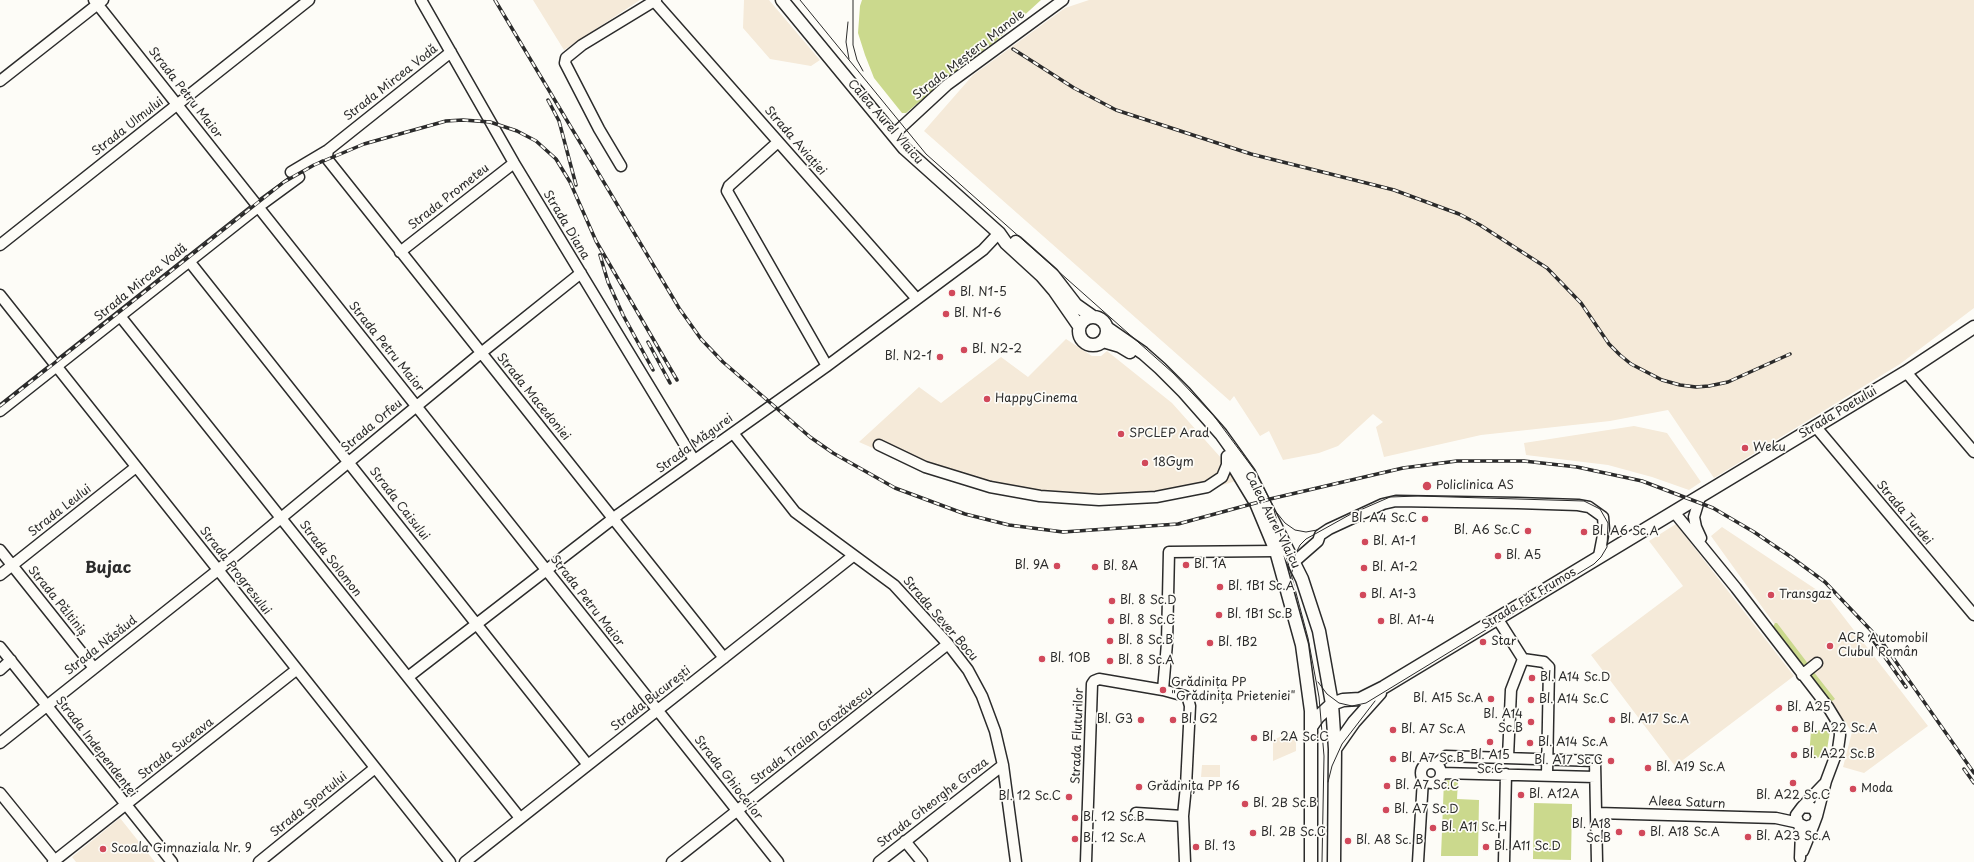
<!DOCTYPE html>
<html>
<head>
<meta charset="utf-8">
<style>
	body { margin:0 }
	canvas { display:block; background:#fdfcf7 }
</style>
</head>
<body>
<canvas width="1974" height="862"></canvas>
<script>
const ctx = document.querySelector('canvas').getContext('2d');
ctx.lineJoin = 'round';
function fillPath(path, color) { ctx.fillStyle = color; ctx.fill(path, 'evenodd'); }
const toPath = rows => new Path2D(rows.map(r => 'M' + r).join(''));
function trace(path, color, width, dash) { ctx.strokeStyle = color; ctx.lineWidth = width; ctx.lineCap = dash ? 'butt' : 'round'; ctx.setLineDash(dash || []); ctx.stroke(path); }
function write(font, color, halo, rows, align = 'center') {
  ctx.font = font + ' "Playpen Sans",sans-serif'; ctx.lineWidth = 3.5; ctx.setLineDash([]); ctx.textBaseline = 'middle'; ctx.strokeStyle = halo; ctx.fillStyle = color; for (const [text, x, y, turn = 0] of rows) {
    ctx.save(); ctx.translate(x, y); ctx.rotate((+turn || 0) * Math.PI / 180); ctx.textAlign = isNaN(turn) ? turn : align; if (halo) ctx.strokeText(text, 0, 0); ctx.fillText(text, 0, 0); ctx.restore();
  }
}
fillPath(toPath([
	[533,0,640,0,564,50],
	[744,0,769,0,820,60,811,66,770,59,743,28],
	[1089,0,1974,0,1974,308,1900,364,1714,478,1668,410,1610,421,1481,435,1384,457,1376,427,1383,422,1373,414,1338,446,1319,453,1283,460,1269,431,1260,436,1234,396,1230,401,924,131,973,75,1065,8],
	[1066,339,1092,356,1101,356,1107,351,1172,403,1222,459,1236,481,1199,492,1041,500,1007,496,929,473,859,442,919,387,941,403,1001,357,1028,377],
	[1634,426,1667,433,1701,482,1689,490,1652,477,1608,465,1526,455,1524,443],
	[1676,524,1794,676,1675,766,1591,655,1683,586,1649,541],
	[1722,527,1829,598,1928,726,1864,773,1843,767,1852,732,1711,536],
	[1296,730,1296,751,1273,761,1273,740],
	[1202,765,1220,765,1220,777,1201,777],
	[120,818,155,862,76,862,72,857]
]), '#f5ead9');
fillPath(toPath([
	[862,0,1041,0,996,41,963,65,906,113,902,113,874,78,865,55,858,33,860,6],
	[1775,623,1777,623,1809,665,1804,668,1773,627],
	[1813,671,1835,699,1832,701,1830,702,1809,675],
	[1811,730,1830,731,1826,756,1809,759],
	[1444,780,1458,781,1457,799,1479,800,1478,856,1441,856],
	[1534,803,1572,804,1571,860,1533,859]
]), '#cbd98d');
const minor = toPath([
	[94,0,778,862],
	[421,0,514,163,694,460],
	[654,1,917,299],
	[0,81,103,0],
	[893,135,947,85,1063,0],
	[778,142,729,186,727,191,827,366],
	[328,150,327,156,328,160,724,658],
	[621,166,599,129,565,63,566,58,582,45,656,0],
	[291,172,328,150,451,52],
	[0,245,309,0],
	[400,252,514,163],
	[189,261,588,765],
	[0,295,450,862],
	[120,316,520,818],
	[1906,372,1974,452],
	[0,411,258,207,299,177],
	[1815,426,1974,615],
	[733,433,795,512,894,585,948,644,968,670,982,696,995,731,1003,765,1016,862],
	[879,445,925,467,990,487,1040,496,1099,500,1156,497,1207,487,1222,477,1227,465,1227,456],
	[1700,497,1694,517,1696,527,1701,538],
	[1674,512,1736,588,1828,707,1839,725,1840,735,1838,749,1826,781,1817,816],
	[0,550,94,668],
	[1294,562,1318,541,1320,535,1329,529,1383,504,1396,501,1517,503,1578,505,1589,507,1603,517,1604,530,1599,556],
	[0,575,136,467],
	[1497,618,1523,659],
	[0,647,172,862],
	[1523,659,1544,662,1549,667,1547,775],
	[0,670,11,660],
	[1802,675,1817,663],
	[408,677,619,514,827,366,983,250,999,233],
	[1163,690,1167,643,1169,552,1276,551],
	[0,743,218,570,481,353,581,273],
	[1508,757,1511,690,1523,659],
	'1421 773a10 10 0 1 1 20 0a10 10 0 1 1-20 0Z',
	[1436,764,1446,756,1595,761,1597,862],
	[1441,773,1595,777],
	[0,793,56,862],
	[1802,807,1824,784],
	[1136,813,1183,816],
	[1597,813,1776,818,1799,823],
	[1800,824,1806,827,1814,824,1817,816,1813,808,1802,807,1796,815,1801,832,1800,858],
	[905,841,922,862],
	[1803,851,1814,824],
	[53,862,296,670],
	[259,862,375,768],
	[465,862,853,556],
	[672,862,948,644],
	[879,862,1003,765],
	[1086,862,1092,684,1094,681,1099,679,1163,690,1185,696,1188,699,1190,706,1186,786,1183,816,1185,862],
	[1418,862,1423,779],
	[1504,862,1506,774]
]);
const major = toPath([
	[782,0,904,148,999,233,1006,243,1042,276,1054,290,1079,326],
	[1016,242,1052,274,1076,305,1093,317],
	'1079 331a14 14 0 1 1 28 0a14 14 0 1 1-28 0Z',
	[1107,328,1143,353,1160,368,1184,392,1221,434,1249,473,1302,579,1319,631,1332,704,1335,749,1334,862],
	[1103,341,1120,346,1130,352],
	[1230,460,1256,503,1276,551,1302,645,1311,711,1311,862],
	[1311,727,1318,717,1332,704,1343,700,1360,699,1384,687,1906,372,1974,327],
	[1335,749,1354,722,1380,693]
]);
trace(minor, '#2b2b2b', 13);
trace(major, '#2b2b2b', 15);
trace(minor, '#fdfcf7', 10);
trace(major, '#fdfcf7', 12);
trace(toPath([
	[800,0,926,154,1173,373,1214,416,1255,471,1273,506,1308,638,1319,697,1324,756,1322,862],
	[853,0,853,45,857,60,863,71],
	[848,22,846,42,849,59],
	[1277,513,1285,523,1295,530,1306,532,1317,530],
	[1292,572,1295,555,1300,545,1306,539,1351,514,1390,497,1418,496,1584,501,1600,509,1608,523,1607,547,1601,557,1594,564,1366,703,1352,706,1339,703,1327,694,1318,682],
	[1328,782,1332,766,1342,744,1375,701]
]), '#2b2b2b', 1);
const rail = toPath([
	[495,0,679,308,701,339,723,362,810,437,833,453,895,488,965,514,1009,525,1063,532,1178,524,1270,499,1403,468,1457,461,1524,461,1577,467,1642,481,1713,508,1754,532,1791,557,1825,582,1882,642,1974,773],
	[1013,49,1074,88,1116,110,1251,154,1394,190,1459,214,1480,225,1547,268,1581,303,1609,344,1620,355,1631,364,1662,380,1680,385,1696,387,1709,386,1728,382,1790,354],
	[548,100,559,121,576,185],
	[600,255,608,282,623,315,653,370],
	[648,342,670,383],
	[0,406,284,182,314,165,364,144,446,121,463,120,490,122,517,131,536,141,556,159,570,182,596,241,677,380],
	[1870,636,1906,687],
	[1964,769,1974,783]
]);
trace(rail, '#2b2b2b', 3.5);
trace(rail, '#fdfcf7', 2, [6]);
for (const [x, y, r, color] of [
	[952,293,4,"#d1495b"],
	[946,314,4,"#d1495b"],
	[964,350,4,"#d1495b"],
	[940,357,4,"#d1495b"],
	[987,399,4,"#d1495b"],
	[1121,434,4,"#d1495b"],
	[1745,448,4,"#d1495b"],
	[1145,463,4,"#d1495b"],
	[1427,486,5,"#d1495b"],
	[1425,519,4,"#d1495b"],
	[1528,531,4,"#d1495b"],
	[1584,532,4,"#d1495b"],
	[1365,542,4,"#d1495b"],
	[1498,556,4,"#d1495b"],
	[1186,565,4,"#d1495b"],
	[1057,566,4,"#d1495b"],
	[1095,567,4,"#d1495b"],
	[1364,568,4,"#d1495b"],
	[1220,587,4,"#d1495b"],
	[1363,595,4,"#d1495b"],
	[1771,595,4,"#d1495b"],
	[1112,601,4,"#d1495b"],
	[1219,615,4,"#d1495b"],
	[1111,621,4,"#d1495b"],
	[1381,621,4,"#d1495b"],
	[1110,641,4,"#d1495b"],
	[1483,642,4,"#d1495b"],
	[1210,643,4,"#d1495b"],
	[1830,646,4,"#d1495b"],
	[1042,659,4,"#d1495b"],
	[1110,661,4,"#d1495b"],
	[1532,678,4,"#d1495b"],
	[1163,690,4,"#d1495b"],
	[1491,699,4,"#d1495b"],
	[1531,700,4,"#d1495b"],
	[1779,708,4,"#d1495b"],
	[1141,720,4,"#d1495b"],
	[1173,720,4,"#d1495b"],
	[1612,720,4,"#d1495b"],
	[1531,722,4,"#d1495b"],
	[1795,729,4,"#d1495b"],
	[1393,730,4,"#d1495b"],
	[1254,738,4,"#d1495b"],
	[1490,742,4,"#d1495b"],
	[1530,743,4,"#d1495b"],
	[1794,755,4,"#d1495b"],
	[1393,759,4,"#d1495b"],
	[1611,761,4,"#d1495b"],
	[1648,768,4,"#d1495b"],
	[1793,783,4,"#d1495b"],
	[1387,786,4,"#d1495b"],
	[1139,787,4,"#d1495b"],
	[1853,789,4,"#d1495b"],
	[1521,795,4,"#d1495b"],
	[1069,797,4,"#d1495b"],
	[1245,804,4,"#d1495b"],
	[1386,810,4,"#d1495b"],
	[1075,818,4,"#d1495b"],
	[1433,828,4,"#d1495b"],
	[1619,832,4,"#d1495b"],
	[1253,833,4,"#d1495b"],
	[1642,833,4,"#d1495b"],
	[1748,837,4,"#d1495b"],
	[1075,839,4,"#d1495b"],
	[1348,841,4,"#d1495b"],
	[1196,847,4,"#d1495b"],
	[1486,847,4,"#d1495b"],
	[103,849,4,"#d1495b"]
]) { const dot = new Path2D(); dot.arc(x, y, r, 0, 2 * Math.PI); ctx.fillStyle = color; ctx.fill(dot); trace(dot, '#fdfcf7', 1.5); }
write('12px', '#2b2b2b', '#fdfcf7', [
	["Strada Meșteru Manole",969,55,-38],
	["Strada Mircea Vodă",391,83,-38],
	["Strada Petru Maior",185,93,52],
	["Calea Aurel Vlaicu",885,122,49],
	["Strada Ulmului",128,127,-38],
	["Strada Aviației",795,141,49],
	["Strada Prometeu",449,197,-38],
	["Strada Diana",566,225,59],
	["Strada Mircea Vodă",141,283,-39],
	["Strada Petru Maior",386,347,51],
	["Strada Macedoniei",533,397,51],
	["Strada Poetului",1838,413,-31],
	["Strada Orfeu",372,426,-40],
	["Strada Măgurei",695,444,-36],
	["Strada Caisului",399,504,52],
	["Strada Leului",60,511,-38],
	["Strada Turdei",1904,513,50],
	["Calea Aurel Vlaicu",1272,520,63],
	["Strada Solomon",330,559,52],
	["Strada Progresului",235,571,52],
	["Strada Făt Frumos",1529,599,-31],
	["Strada Păltiniș",57,601,51],
	["Strada Petru Maior",587,601,52],
	["Strada Sever Bocu",940,619,49],
	["Strada Năsăud",101,646,-38],
	["Strada București",651,699,-38],
	["Strada Traian Grozăvescu",812,736,-38],
	["Strada Fluturilor",1078,736,-88],
	["Strada Independenței",96,747,52],
	["Strada Suceava",176,749,-38],
	["Strada Ghioceilor",728,778,52],
	["Strada Gheorghe Groza",933,803,-38],
	["Aleea Saturn",1687,803,2],
	["Strada Sportului",309,805,-39]
]);
write('12px', '#2b2b2b', '#fdfcf7', [
	["Bl. N1-5",960,293],
	["Bl. N1-6",954,314],
	["Bl. N2-2",972,350],
	["Bl. N2-1",932,357,"right"],
	["HappyCinema",995,399],
	["SPCLEP Arad",1129,434],
	["Weku",1753,448],
	["18Gym",1153,463],
	["Policlinica AS",1436,486],
	["Bl. A4 Sc.C",1417,519,"right"],
	["Bl. A6 Sc.C",1520,531,"right"],
	["Bl. A6 Sc.A",1592,532],
	["Bl. A1-1",1373,542],
	["Bl. A5",1506,556],
	["Bl. 1A",1194,565],
	["Bl. 9A",1049,566,"right"],
	["Bl. 8A",1103,567],
	["Bl. A1-2",1372,568],
	["Bl. 1B1 Sc.A",1228,587],
	["Bl. A1-3",1371,595],
	["Transgaz",1779,595],
	["Bl. 8 Sc.D",1120,601],
	["Bl. 1B1 Sc.B",1227,615],
	["Bl. 8 Sc.C",1119,621],
	["Bl. A1-4",1389,621],
	["ACR Automobil",1838,639],
	["Clubul Român",1838,653],
	["Bl. 8 Sc.B",1118,641],
	["Star",1491,642],
	["Bl. 1B2",1218,643],
	["Bl. 10B",1050,659],
	["Bl. 8 Sc.A",1118,661],
	["Bl. A14 Sc.D",1540,678],
	["Grădinița PP",1171,683],
	["\"Grădinița Prieteniei\"",1171,697],
	["Bl. A15 Sc.A",1483,699,"right"],
	["Bl. A14 Sc.C",1539,700],
	["Bl. A25",1787,708],
	["Bl. A14",1523,715,"right"],
	["Sc.B",1523,729,"right"],
	["Bl. G3",1133,720,"right"],
	["Bl. G2",1181,720],
	["Bl. A17 Sc.A",1620,720],
	["Bl. A22 Sc.A",1803,729],
	["Bl. A7 Sc.A",1401,730],
	["Bl. 2A Sc.C",1262,738],
	["Bl. A14 Sc.A",1538,743],
	["Bl. A22 Sc.B",1802,755],
	["Bl. A15",1490,756,"center"],
	["Sc.C",1490,770,"center"],
	["Bl. A7 Sc.B",1401,759],
	["Bl. A17 Sc.C",1603,761,"right"],
	["Bl. A19 Sc.A",1656,768],
	["Bl. A7 Sc.C",1395,786],
	["Grădinița PP 16",1147,787],
	["Moda",1861,789],
	["Bl. A12A",1529,795],
	["Bl. A22 Sc.C",1793,796,"center"],
	["Bl. 12 Sc.C",1061,797,"right"],
	["Bl. 2B Sc.B",1253,804],
	["Bl. A7 Sc.D",1394,810],
	["Bl. 12 Sc.B",1083,818],
	["Bl. A18",1611,825,"right"],
	["Sc.B",1611,839,"right"],
	["Bl. A11 Sc.H",1441,828],
	["Bl. 2B Sc.C",1261,833],
	["Bl. A18 Sc.A",1650,833],
	["Bl. A23 Sc.A",1756,837],
	["Bl. 12 Sc.A",1083,839],
	["Bl. A8 Sc. B",1356,841],
	["Bl. 13",1204,847],
	["Bl. A11 Sc.D",1494,847],
	["Scoala Gimnaziala Nr. 9",111,849]
], 'left');
write('bold 16px', '#2b2b2b', '#fdfcf7', [
	["Bujac",108,569]
]);
</script>
</body>
</html>
